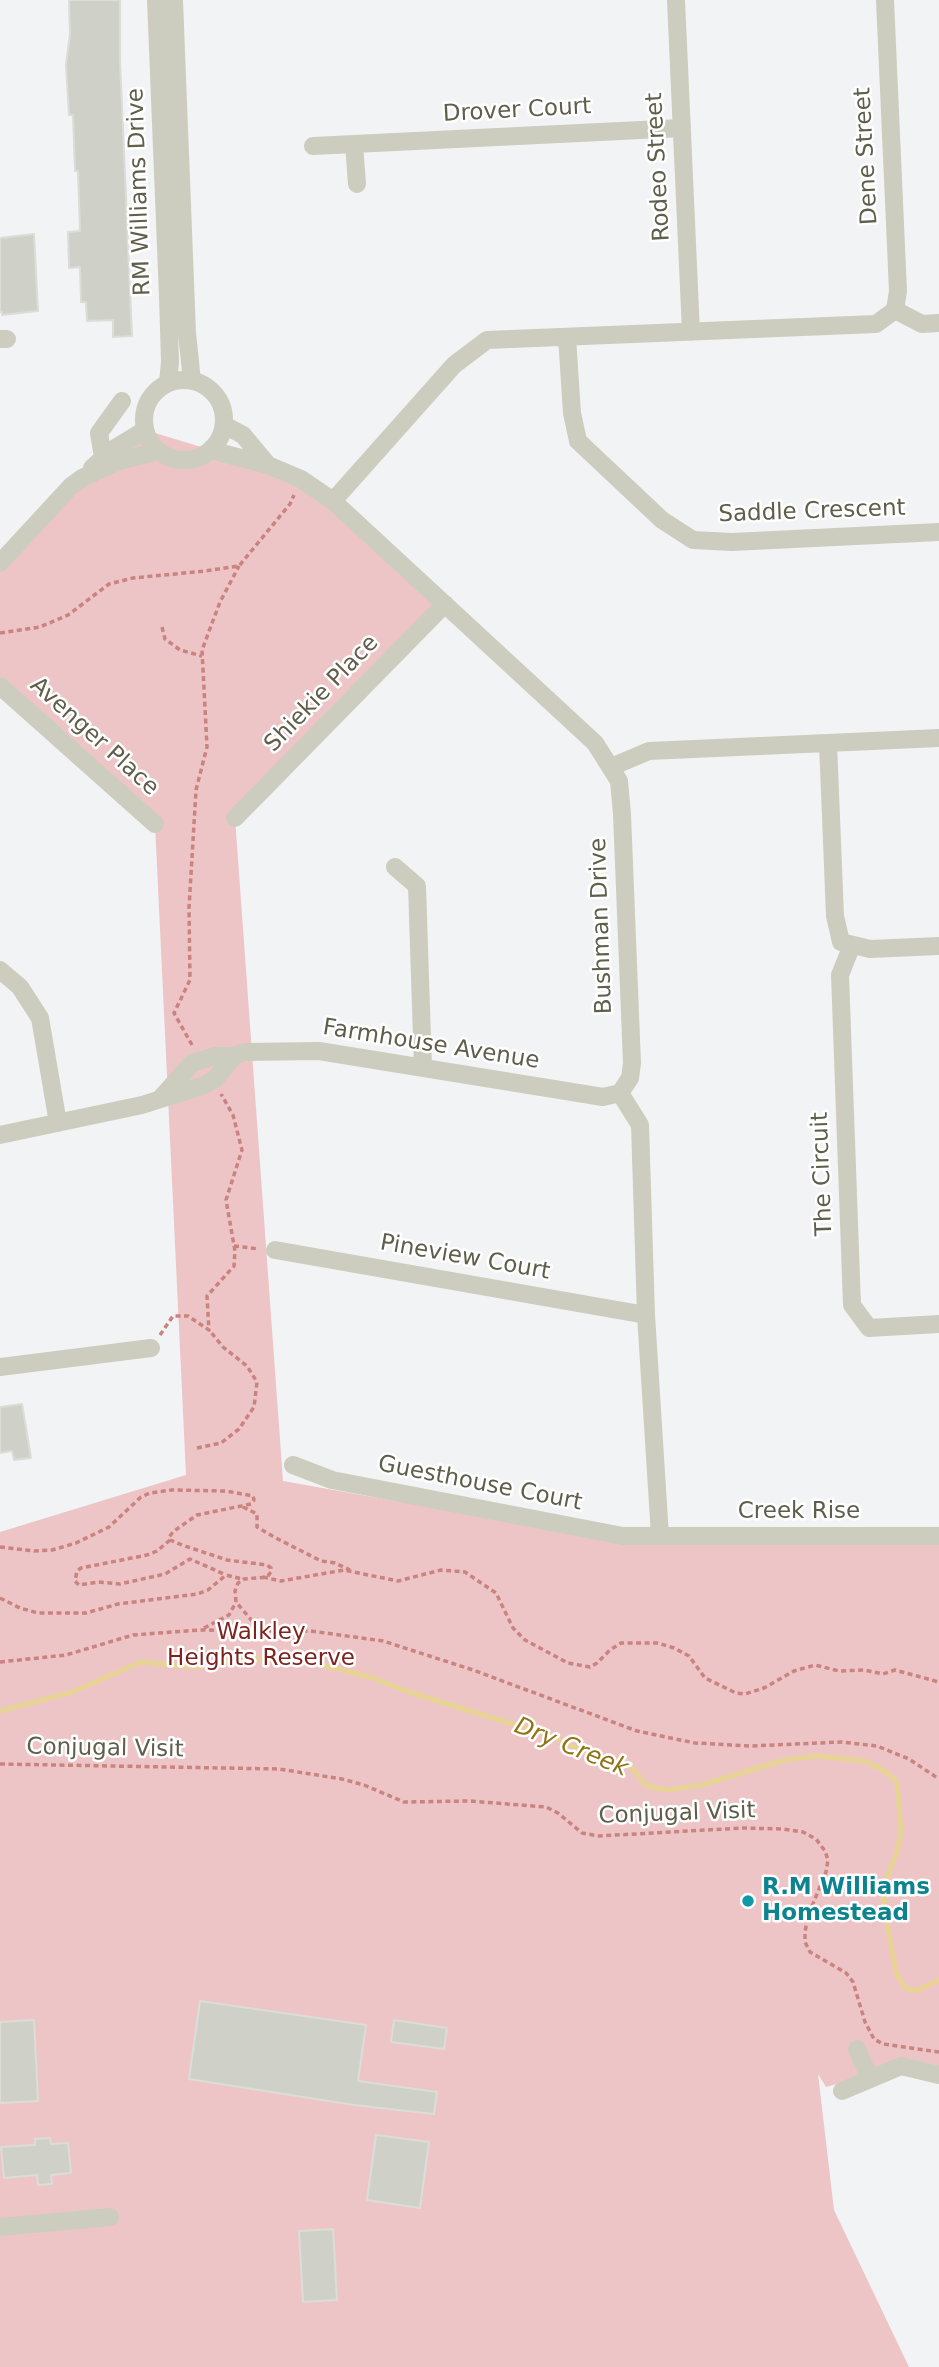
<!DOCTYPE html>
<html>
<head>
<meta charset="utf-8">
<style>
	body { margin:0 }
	canvas { display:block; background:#f2f3f4 }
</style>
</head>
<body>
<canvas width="939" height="2367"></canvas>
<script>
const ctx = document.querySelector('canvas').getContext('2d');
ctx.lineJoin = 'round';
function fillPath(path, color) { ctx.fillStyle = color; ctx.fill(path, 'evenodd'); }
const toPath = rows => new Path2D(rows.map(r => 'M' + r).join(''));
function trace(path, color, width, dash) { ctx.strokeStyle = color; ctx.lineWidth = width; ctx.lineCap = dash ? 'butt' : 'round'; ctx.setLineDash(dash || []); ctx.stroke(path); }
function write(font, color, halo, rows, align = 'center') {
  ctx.font = font + ' "DejaVu Sans",sans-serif'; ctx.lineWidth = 5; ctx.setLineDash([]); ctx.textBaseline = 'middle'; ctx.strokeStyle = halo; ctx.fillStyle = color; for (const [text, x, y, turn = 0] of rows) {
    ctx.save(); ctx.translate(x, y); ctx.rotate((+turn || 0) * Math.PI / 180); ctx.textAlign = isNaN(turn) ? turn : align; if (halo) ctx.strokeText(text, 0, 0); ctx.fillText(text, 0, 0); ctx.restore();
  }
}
fillPath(toPath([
	[145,430,218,452,333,501,445,604,235,818,283,1481,626,1542,939,1540,939,2075,901,2066,826,2087,818,2074,834,2210,909,2367,0,2367,0,1532,186,1475,155,824,0,695,0,566,82,478]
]), '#edc5c7');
trace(toPath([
	[0,1711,72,1692,141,1662,193,1667,286,1656,370,1677,412,1693,548,1735,585,1752,631,1767,647,1786,667,1790,702,1785,784,1760,818,1756,864,1761,883,1770,897,1782,901,1832,896,1855,886,1879,884,1907,896,1972,905,1988,916,1991,939,1980]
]), '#e7d495', 5);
const building = toPath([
	[69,0,120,0,120,60,132,336,113,337,113,320,87,321,86,302,81,302,80,267,69,268,68,232,80,231,78,171,75,171,73,115,69,115,66,65,70,34,69,0],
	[34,234,38,311,2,315,2,312,0,312,0,238,34,234],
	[22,1404,31,1458,14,1460,12,1451,0,1453,0,1407,22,1404],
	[200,2001,366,2025,358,2081,437,2092,434,2114,354,2105,189,2079,200,2001],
	[34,2020,38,2101,0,2103,0,2022,34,2020],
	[394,2020,447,2028,444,2049,391,2042,394,2020],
	[376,2135,429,2142,420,2208,367,2200,376,2135],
	[50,2138,51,2144,68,2143,71,2173,51,2175,52,2184,38,2185,37,2175,4,2178,1,2147,35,2145,35,2139,50,2138],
	[333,2229,337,2300,303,2302,299,2231,333,2229]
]);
fillPath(building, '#cfd1c9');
trace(building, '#dbddd6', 2);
trace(toPath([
	[162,627,165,639,180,650,202,656],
	[0,633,40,627,68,615,109,584,133,578,205,571,239,566,290,504,294,495],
	[192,1045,174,1013,190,980,189,908,194,824,196,790,207,747,202,650,220,602,239,566],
	[234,1246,259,1249],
	[160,1335,173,1316,188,1316,209,1330,207,1296,234,1266,235,1251,226,1200,242,1150,233,1115,221,1094],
	[197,1448,221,1443,239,1429,254,1407,257,1382,247,1366,223,1347,210,1331],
	[243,1507,257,1514,257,1527,274,1537,321,1561,335,1563,350,1570],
	[170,1540,157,1551,147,1555,81,1568,77,1571,75,1581,79,1585,98,1582,120,1584,165,1574,190,1559,226,1575],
	[0,1547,34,1551,52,1550,76,1543,109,1527,141,1497,150,1493,172,1490,226,1491,253,1496,254,1500,251,1504,197,1515,174,1531,169,1537,170,1540,182,1545,227,1560,267,1565,271,1568,271,1572,267,1577,244,1579,238,1583,235,1591,236,1602,259,1629],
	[263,1577,281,1581,344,1570,398,1581,441,1570,465,1572,496,1593,513,1628,525,1640,568,1663,590,1667,597,1663,610,1650,621,1643,658,1643,674,1648,689,1656,705,1678,736,1693,745,1694,764,1688,794,1671,815,1665,839,1671,864,1670,883,1674,895,1670,939,1682],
	[0,1598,20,1608,38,1613,86,1613,118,1604,197,1594,208,1590,226,1575,242,1579],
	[204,1628,229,1615,236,1602],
	[0,1662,66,1655,133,1635,199,1630,311,1631,383,1641,473,1670,637,1731,695,1743,751,1746,842,1742,877,1746,909,1759,939,1779],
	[0,1764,279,1769,342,1779,364,1785,404,1802,470,1801,546,1807,558,1813,582,1833,599,1836,742,1828,783,1829,803,1832,816,1839,825,1851,828,1860,826,1872,808,1916,805,1932,805,1942,810,1952,846,1973,853,1982,865,2022,874,2039,883,2044,939,2052]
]), '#ca837f', 3.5, [5, 3.5]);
trace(toPath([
	[156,0,168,296,170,362,168,382],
	[174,0,187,333,192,381],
	[676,0,691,332],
	[885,0,898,291,895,310],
	[354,144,357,184],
	[313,146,682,128],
	[567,337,572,413,578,441,662,520,693,540,732,542,939,532],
	[0,339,7,339],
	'144 420a40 40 0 1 1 80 0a40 40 0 1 1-80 0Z',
	[224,425,243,435,268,465],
	[212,448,218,452,268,465,301,479,333,501,595,743,619,781,622,814,632,1063,630,1078,620,1093,640,1125,646,1315,660,1536],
	[103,457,99,433,122,401],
	[92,468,112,450,145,430],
	[333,501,454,365,487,340,876,324,895,310,922,324,939,323],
	[0,563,71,486,82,478,119,461,159,451],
	[0,686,155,824],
	[828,743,835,916,841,942,870,949,939,946],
	[611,767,649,751,939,738],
	[235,818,445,604],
	[395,867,417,886,423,1068],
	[852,945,840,975,852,1305,869,1328,939,1324],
	[0,970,20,987,40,1018,58,1123],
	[160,1099,192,1063,215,1056,234,1056,244,1052,319,1051,603,1097,620,1093],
	[0,1135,142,1105,205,1085,215,1079,234,1056],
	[275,1250,646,1315],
	[0,1367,151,1348],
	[293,1465,332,1480,623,1536,939,1536],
	[857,2049,870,2079],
	[842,2091,901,2066,939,2075],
	[0,2227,110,2217]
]), '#cdcdbf', 18);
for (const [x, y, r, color] of [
	[748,1901,7,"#0f9aa8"]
]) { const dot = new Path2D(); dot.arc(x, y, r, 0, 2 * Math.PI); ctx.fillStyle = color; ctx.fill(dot); trace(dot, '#fff', 2.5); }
write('23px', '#5e5e4b', '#fff', [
	["Drover Court",517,111,-3],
	["Dene Street",867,156,-93],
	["Rodeo Street",659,167,-93],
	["RM Williams Drive",140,192,-92],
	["Saddle Crescent",812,512,-2],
	["Shiekie Place",322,694,-46],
	["Avenger Place",94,737,42],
	["Bushman Drive",602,926,-92],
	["Farmhouse Avenue",431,1045,9],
	["The Circuit",823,1174,-92],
	["Pineview Court",465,1258,10],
	["Guesthouse Court",480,1484,11],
	["Creek Rise",799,1512],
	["Conjugal Visit",105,1749,1],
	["Conjugal Visit",677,1814,-2]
]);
write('23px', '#7d241e', '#fff', [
	["Walkley",261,1633],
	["Heights Reserve",261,1659]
]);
write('bold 23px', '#0d838f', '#fff', [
	["R.M Williams",762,1888],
	["Homestead",762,1914]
], 'left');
write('italic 24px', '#907315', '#fff', [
	["Dry Creek",571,1748,22]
]);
</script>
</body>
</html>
